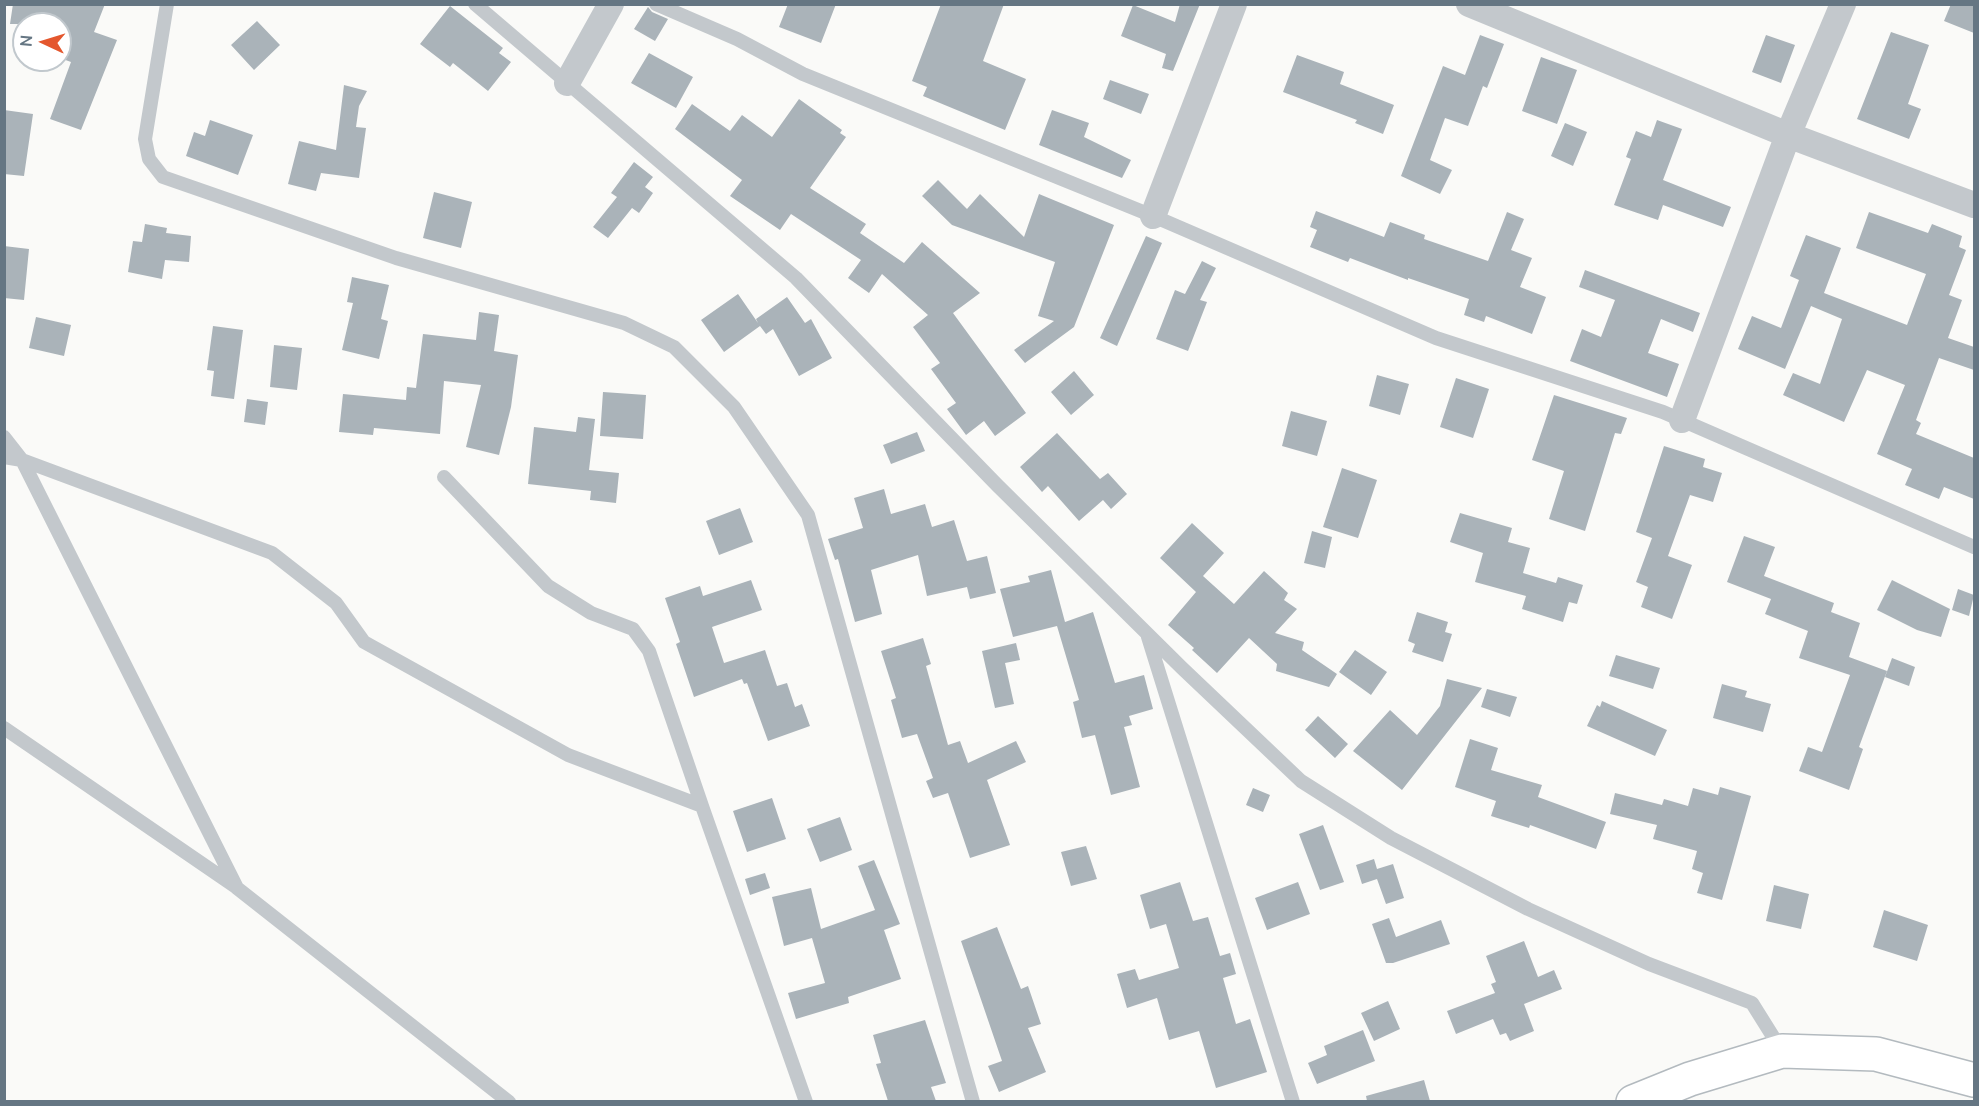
<!DOCTYPE html>
<html>
<head>
<meta charset="utf-8">
<style>
	body { margin:0 }
	#map { position:relative; width:1979px; height:1106px; overflow:hidden; background:#fafaf8; font-family:Manrope,sans-serif }
	canvas { display:block }
	.frame { position:absolute; inset:0; border:6px solid #657683; pointer-events:none }
	.north { position:absolute; left:12px; top:12px; width:60px; height:60px; box-sizing:border-box; background:#fff; border:2px solid #c1c8cd; border-radius:50%; rotate:274deg; font-size:16px; font-weight:700; line-height:24px; text-align:center; color:#657683 }
	.north::after { content:''; display:block; margin:auto; width:21px; height:27px; background:#e4572e; clip-path:polygon(50% 0,100% 100%,50% 72%,0 100%) }
</style>
</head>
<body>
<div id="map">
<canvas width="1979" height="1106"></canvas>
<div class="frame"></div>
<div class="north">N</div>
</div>
<script>
const ctx = document.querySelector('canvas').getContext('2d');
ctx.lineJoin = 'round';
function fillPath(path, color) { ctx.fillStyle = color; ctx.fill(path, 'evenodd'); }
const toPath = rows => new Path2D(rows.map(r => 'M' + r).join(''));
function trace(path, color, width, dash) { ctx.strokeStyle = color; ctx.lineWidth = width; ctx.lineCap = dash ? 'butt' : 'round'; ctx.setLineDash(dash || []); ctx.stroke(path); }
fillPath(toPath([
	[13,4,105,4,94,32,117,40,81,130,50,119,71,62,60,58,60,24,10,24],
	[788,4,836,4,821,43,779,27],
	[941,4,1004,4,983,61,1026,79,1005,130,923,96,927,87,912,81],
	[1180,4,1200,4,1173,71,1162,68,1166,54,1121,36,1133,5,1175,22],
	[1951,4,1974,4,1974,33,1944,21],
	[450,6,503,48,499,53,511,62,488,91,453,63,450,67,420,44],
	[648,7,652,12,668,19,655,41,634,29],
	[257,21,280,45,254,70,231,45],
	[1891,32,1929,45,1908,104,1921,109,1909,139,1857,119],
	[1480,35,1504,44,1487,88,1483,86,1468,126,1445,118,1430,160,1452,170,1440,194,1401,176,1443,66,1465,75],
	[1766,35,1795,45,1781,83,1752,72],
	[649,53,693,77,676,108,631,83],
	[1297,55,1344,72,1340,84,1394,105,1383,134,1355,123,1357,120,1283,92],
	[1541,57,1577,70,1557,124,1522,111],
	[1110,80,1149,94,1141,114,1103,99],
	[344,85,367,91,359,106,356,127,366,128,359,178,321,173,316,191,288,184,299,141,336,150],
	[799,99,842,130,840,133,846,137,810,188,866,224,860,233,904,263,922,242,980,293,953,313,1026,413,995,436,984,421,966,435,947,409,956,403,931,369,940,363,913,327,928,315,882,274,869,293,848,278,861,260,791,214,780,230,730,196,742,180,675,129,692,104,730,131,742,115,772,137],
	[4,110,33,114,24,176,4,174],
	[1052,110,1089,123,1084,137,1131,160,1122,178,1039,145],
	[210,120,253,135,238,175,186,156,194,132,205,136],
	[1657,120,1682,129,1663,180,1731,207,1723,227,1663,205,1658,220,1614,205,1631,159,1626,157,1636,131,1651,137],
	[1565,123,1587,132,1573,166,1551,156],
	[634,162,653,177,645,187,653,193,639,213,632,208,608,238,593,227,617,197,611,193],
	[938,180,967,209,980,194,1024,237,1039,194,1114,225,1074,327,1025,363,1014,350,1054,321,1038,316,1055,262,952,225,922,196],
	[434,192,472,202,461,248,423,238],
	[1316,211,1384,237,1390,222,1425,235,1424,239,1488,261,1507,212,1524,219,1511,250,1532,258,1520,287,1546,297,1532,334,1486,316,1484,322,1464,315,1469,299,1408,278,1408,280,1350,258,1348,262,1310,247,1317,230,1310,227],
	[1869,212,1928,233,1932,224,1962,236,1959,247,1966,250,1949,295,1962,300,1948,338,1974,347,1974,370,1939,358,1916,420,1921,423,1916,434,1974,458,1974,499,1944,487,1939,499,1905,485,1912,469,1877,454,1905,385,1867,370,1844,422,1783,395,1793,373,1820,384,1842,319,1811,306,1785,369,1738,349,1752,316,1781,328,1799,280,1790,276,1806,235,1841,248,1824,293,1907,325,1926,274,1856,248],
	[145,224,167,228,166,233,191,236,189,262,165,260,162,279,128,272,133,241,142,242],
	[1146,236,1162,243,1117,346,1100,338],
	[4,246,29,249,24,300,4,298],
	[1202,261,1216,268,1200,300,1207,302,1188,351,1156,339,1175,290,1185,294],
	[1585,270,1700,313,1693,332,1661,319,1648,353,1679,364,1667,397,1570,361,1582,329,1601,337,1615,300,1579,287],
	[352,277,389,285,381,319,388,321,379,359,342,350,353,303,347,302],
	[738,294,758,323,756,319,787,297,805,323,811,319,832,358,799,376,773,329,766,334,760,326,724,352,701,320],
	[479,312,499,315,494,351,518,355,511,407,499,455,466,447,481,385,444,381,440,434,374,428,373,435,339,432,343,394,406,400,407,387,416,388,423,334,476,340],
	[36,317,71,325,64,356,29,348],
	[213,326,243,330,234,399,211,396,214,371,207,370],
	[274,345,302,348,297,390,270,387],
	[1074,371,1094,395,1071,415,1051,392],
	[1377,375,1409,384,1400,415,1369,406],
	[1456,378,1489,389,1473,438,1440,427],
	[603,392,646,395,643,439,600,436],
	[1554,395,1627,418,1621,434,1615,433,1585,531,1549,519,1564,471,1532,460],
	[247,399,268,402,265,425,244,422],
	[1291,411,1327,421,1317,456,1282,446],
	[578,417,595,419,589,470,619,473,616,503,590,500,591,491,528,484,534,427,576,432],
	[917,432,925,451,891,464,883,445],
	[1057,433,1100,479,1108,473,1127,494,1111,509,1103,500,1079,521,1048,486,1042,492,1020,467],
	[1664,446,1705,459,1703,467,1722,473,1713,502,1690,495,1668,556,1692,565,1672,619,1641,607,1648,587,1636,582,1652,538,1636,532],
	[1342,468,1377,480,1358,538,1323,527],
	[884,489,891,514,925,504,932,527,954,520,967,561,987,556,996,593,970,599,967,587,927,596,918,555,871,570,882,614,855,622,838,559,835,560,828,539,863,528,854,498],
	[740,508,753,542,719,555,706,521],
	[1460,513,1512,528,1508,542,1530,548,1523,573,1556,583,1558,577,1583,585,1577,604,1569,602,1563,622,1522,609,1526,596,1475,582,1483,553,1450,542],
	[1192,523,1224,553,1203,576,1234,604,1264,571,1288,593,1284,600,1297,609,1275,633,1304,642,1302,650,1337,674,1329,687,1276,671,1277,664,1249,638,1217,673,1192,650,1194,648,1168,625,1196,592,1160,558],
	[1312,531,1332,537,1325,568,1304,563],
	[1744,536,1775,547,1764,576,1834,603,1831,612,1860,623,1849,657,1887,671,1859,747,1863,749,1849,790,1799,771,1808,747,1822,752,1850,675,1799,658,1808,631,1765,614,1771,599,1727,582],
	[1051,570,1065,622,1093,612,1115,683,1144,675,1153,709,1129,716,1132,725,1124,727,1140,787,1111,795,1095,735,1082,738,1073,702,1079,700,1057,626,1013,637,1000,589,1030,582,1028,576],
	[751,580,762,610,712,627,724,663,765,650,777,686,787,683,795,707,802,704,810,726,768,741,747,683,744,684,742,679,694,697,676,644,680,642,665,598,700,586,703,596],
	[1892,580,1950,609,1941,637,1917,630,1877,610],
	[1958,589,1974,595,1969,616,1952,610],
	[1417,612,1448,622,1445,632,1452,634,1443,662,1412,652,1415,644,1408,641],
	[923,638,931,664,926,666,948,745,960,741,968,763,1016,741,1026,762,987,780,1010,845,970,858,948,793,933,798,926,781,933,778,917,734,902,738,891,700,896,698,881,651],
	[1016,643,1020,660,1005,663,1014,704,995,708,982,651],
	[1355,650,1387,672,1371,695,1339,672],
	[1616,655,1660,668,1653,689,1609,676],
	[1892,658,1915,667,1909,686,1885,677],
	[1447,679,1482,688,1402,790,1353,751,1390,710,1417,735,1440,706],
	[1722,684,1747,691,1745,697,1771,704,1763,732,1713,718],
	[1487,689,1517,697,1510,717,1481,707],
	[1602,701,1667,730,1655,756,1587,726,1597,705,1600,707],
	[1318,716,1348,744,1335,758,1305,730],
	[1470,739,1498,748,1491,770,1542,785,1538,797,1606,822,1596,849,1530,825,1529,828,1491,816,1496,801,1455,787],
	[1720,787,1751,796,1722,900,1697,893,1703,873,1692,869,1697,851,1653,839,1657,825,1610,814,1615,793,1662,805,1664,799,1688,806,1693,788,1718,795],
	[1253,788,1270,795,1263,812,1246,805],
	[772,798,786,839,747,852,733,811],
	[840,817,852,850,820,862,807,829],
	[1323,825,1344,882,1320,890,1299,834],
	[1086,846,1097,879,1071,886,1061,852],
	[1374,859,1377,869,1393,864,1404,898,1386,904,1377,879,1362,884,1356,865],
	[874,860,900,924,884,930,901,979,848,997,849,1003,796,1019,788,993,825,983,812,938,784,946,772,897,811,888,821,929,875,910,858,866],
	[765,873,770,888,750,895,745,879],
	[1180,882,1193,921,1208,917,1220,956,1230,953,1236,974,1223,978,1236,1024,1250,1019,1267,1072,1216,1088,1199,1031,1169,1040,1157,998,1127,1008,1117,974,1135,969,1139,980,1179,968,1166,924,1150,929,1140,895],
	[1298,882,1310,914,1267,930,1255,898],
	[1774,885,1809,894,1801,929,1766,921],
	[1884,910,1928,925,1917,961,1873,947],
	[1389,918,1396,937,1441,920,1450,944,1393,963,1386,963,1372,924],
	[997,927,1021,989,1028,986,1041,1024,1028,1028,1046,1072,999,1092,988,1066,1002,1061,961,941],
	[1524,941,1538,977,1554,970,1562,989,1524,1004,1534,1031,1510,1041,1506,1033,1500,1035,1493,1019,1456,1034,1447,1011,1495,993,1491,984,1496,982,1486,956],
	[1388,1001,1400,1029,1374,1041,1361,1013],
	[925,1020,946,1083,931,1087,936,1101,888,1101,876,1064,881,1063,873,1035],
	[1363,1030,1375,1061,1317,1084,1308,1063,1327,1055,1324,1046],
	[1424,1080,1430,1101,1367,1101,1366,1096]
]), '#aab3b9');
const secondary = toPath([
	[1633,1102,1690,1079,1782,1051,1876,1054,1974,1080]
]);
trace(secondary, '#b3babf', 36);
trace(toPath([
	[167,4,145,139,149,159,163,177,396,258,624,323,674,347,734,407,808,515,973,1102],
	[475,4,796,278,997,485,1182,668,1301,781,1391,838,1528,909,1649,964,1752,1003,1782,1051],
	[656,4,737,39,803,74,1153,216,1436,338,1663,412,1974,547],
	[4,437,22,460,272,553,336,603,364,642,568,755,702,806,806,1102],
	[4,457,22,460,237,888,509,1102],
	[444,477,548,586,591,613,633,629,649,651,702,806],
	[1148,637,1293,1102],
	[4,728,236,887]
]), '#c3c8cc', 14);
trace(toPath([
	[1469,4,1788,135,1974,205],
	[567,83,611,4],
	[1153,216,1234,4],
	[1682,420,1788,135,1843,4]
]), '#c3c8cc', 26);
trace(secondary, '#fff', 33);
</script>
</body>
</html>
